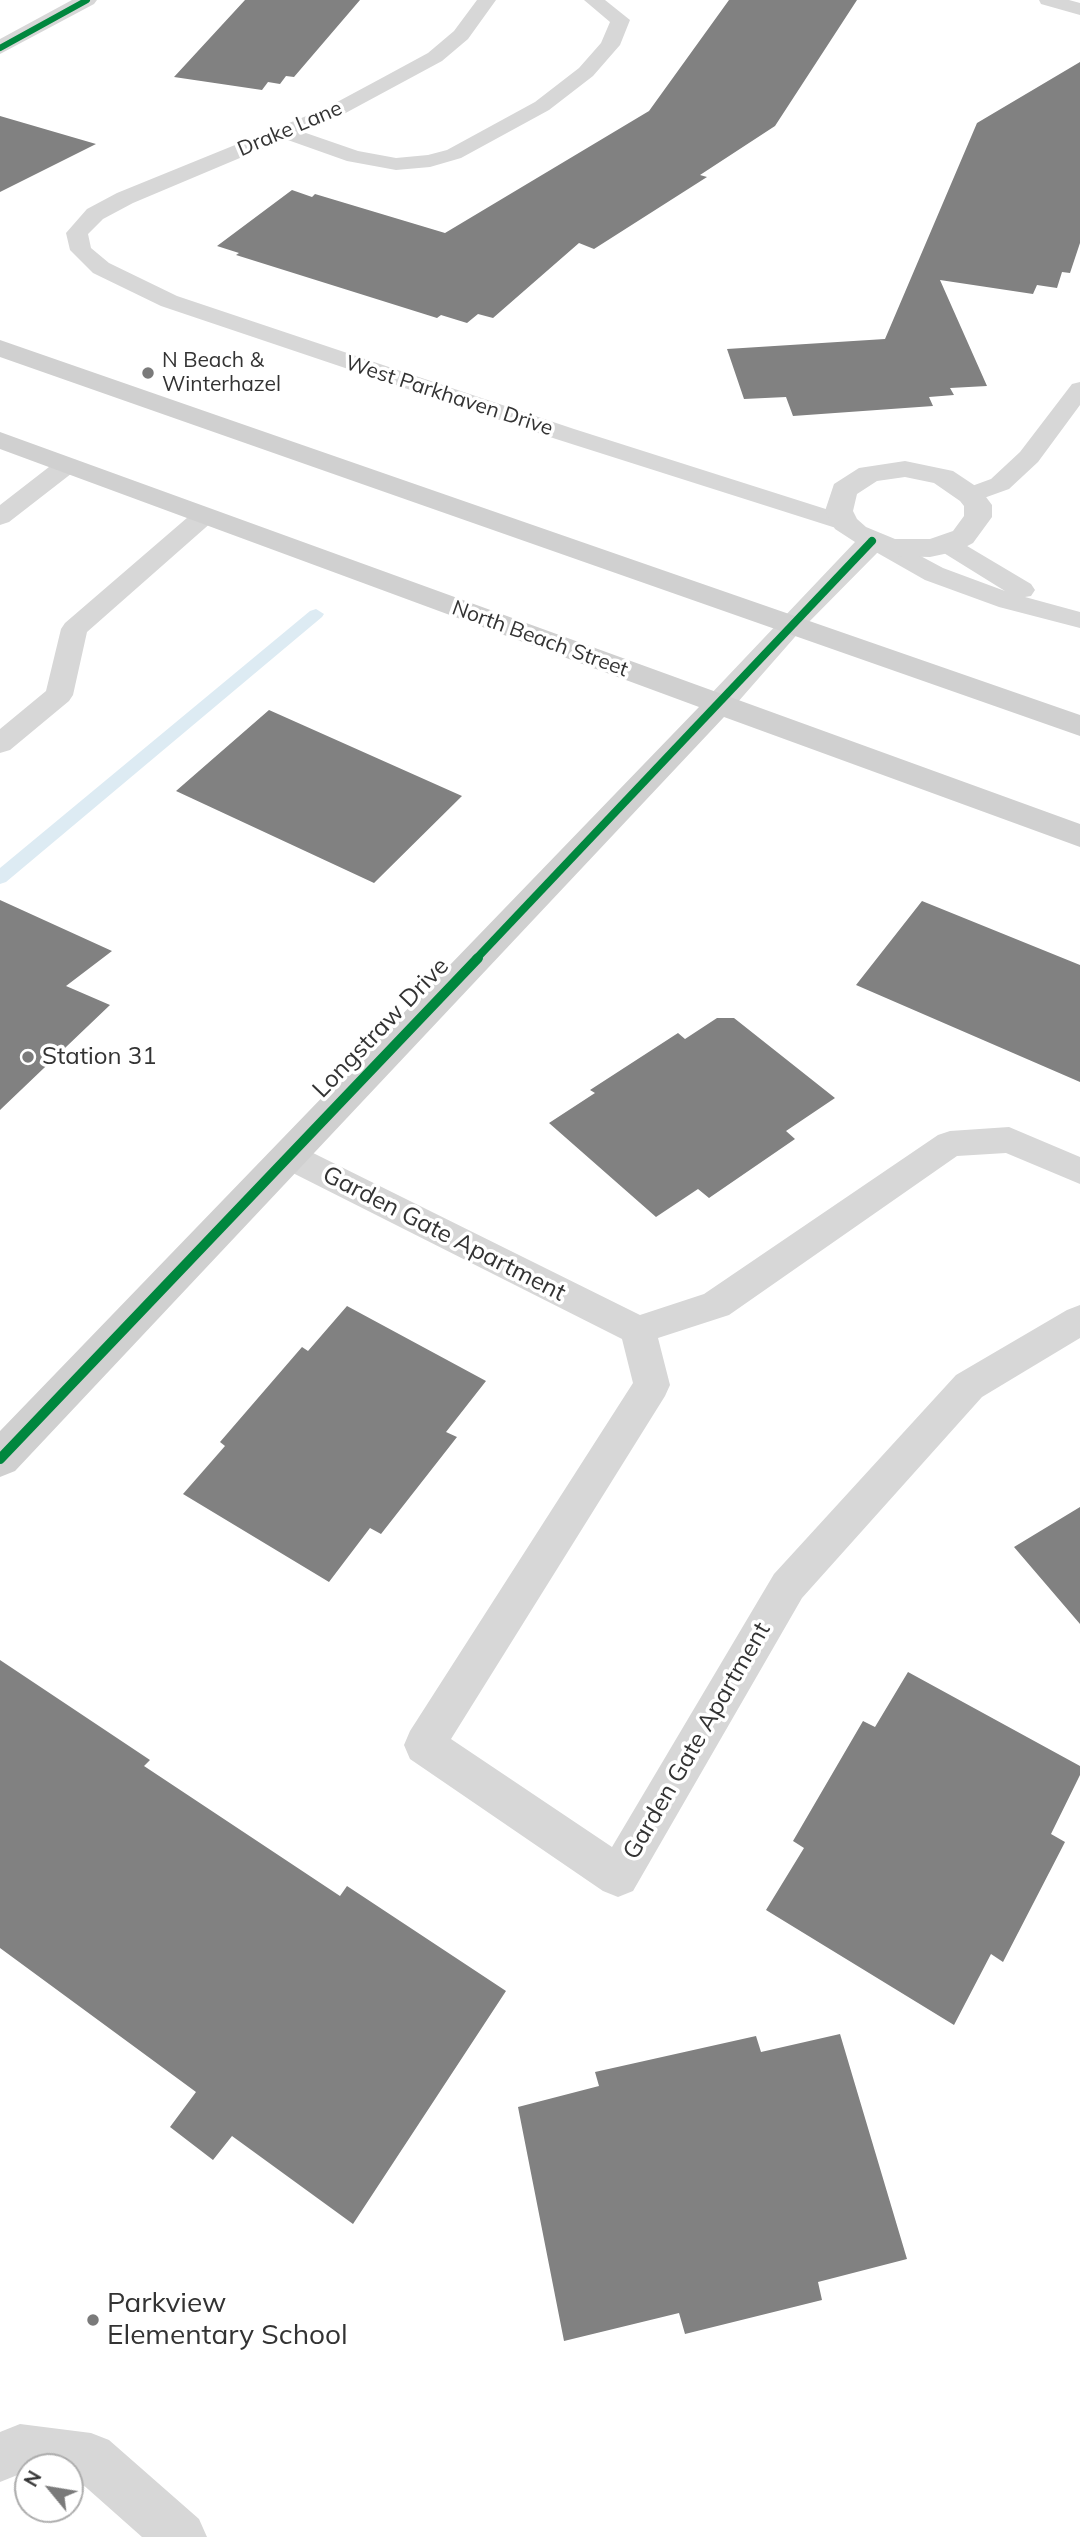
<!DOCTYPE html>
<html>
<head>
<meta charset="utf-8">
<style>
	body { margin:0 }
	#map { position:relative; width:1080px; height:2537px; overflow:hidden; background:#fff; font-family:Mulish,sans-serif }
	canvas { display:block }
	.north { position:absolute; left:14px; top:2453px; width:70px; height:70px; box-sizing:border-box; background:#fff; border:2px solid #adadad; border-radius:50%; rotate:300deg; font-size:19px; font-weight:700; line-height:28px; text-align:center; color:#333 }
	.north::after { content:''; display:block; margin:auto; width:24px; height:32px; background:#7a7a7a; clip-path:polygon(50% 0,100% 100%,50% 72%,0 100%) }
</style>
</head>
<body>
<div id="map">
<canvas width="1080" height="2537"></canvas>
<div class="north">N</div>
</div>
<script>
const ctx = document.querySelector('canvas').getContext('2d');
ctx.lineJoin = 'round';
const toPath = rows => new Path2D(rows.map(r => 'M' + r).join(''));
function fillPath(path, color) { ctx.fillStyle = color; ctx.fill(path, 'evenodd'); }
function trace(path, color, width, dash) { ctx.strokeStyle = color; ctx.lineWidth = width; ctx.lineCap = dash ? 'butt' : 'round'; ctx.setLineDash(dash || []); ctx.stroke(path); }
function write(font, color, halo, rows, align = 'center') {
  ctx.font = font + ' Mulish,sans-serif'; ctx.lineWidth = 7; ctx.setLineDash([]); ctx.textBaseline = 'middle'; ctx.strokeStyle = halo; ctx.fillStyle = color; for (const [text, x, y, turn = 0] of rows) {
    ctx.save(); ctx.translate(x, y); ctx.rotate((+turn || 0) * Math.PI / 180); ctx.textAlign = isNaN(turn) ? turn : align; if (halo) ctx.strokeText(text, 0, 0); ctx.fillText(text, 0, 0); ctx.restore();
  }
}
fillPath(toPath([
	[316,609,324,614,322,617,6,882,0,884,0,868,310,611,316,609]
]), '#ddebf3');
fillPath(toPath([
	[245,0,360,0,294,77,286,76,280,84,268,82,262,90,174,77],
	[729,0,857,0,775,126,700,175,707,177,594,249,579,243,493,318,478,314,467,323,441,315,437,318,236,255,239,253,217,246,292,190,312,197,315,194,445,233,649,111],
	[1080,62,1080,243,1070,273,1062,272,1057,288,1037,285,1033,294,940,280,987,386,950,388,954,395,929,397,933,406,793,416,786,397,744,399,727,349,885,339,977,123],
	[0,116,96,144,0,192],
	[269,710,462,796,374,883,176,791],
	[0,900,112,951,66,986,110,1005,0,1110],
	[922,901,1080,965,1080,1082,856,985],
	[717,1018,734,1018,835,1098,786,1131,795,1139,709,1198,698,1189,656,1217,549,1123,595,1093,590,1090,678,1033,685,1039],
	[347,1306,486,1381,446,1432,457,1437,381,1534,370,1528,329,1582,183,1494,225,1446,220,1442,302,1347,308,1351],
	[1080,1507,1080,1624,1014,1547],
	[0,1660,150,1760,144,1766,340,1896,347,1886,506,1991,353,2224,232,2136,213,2160,170,2127,196,2092,0,1948],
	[908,1672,1080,1766,1080,1775,1051,1834,1065,1842,1003,1962,991,1954,954,2025,766,1910,804,1848,793,1841,863,1721,875,1727],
	[840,2034,907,2259,818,2282,822,2300,685,2334,679,2313,564,2341,518,2107,599,2086,595,2072,756,2036,761,2052]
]), '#818181');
fillPath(toPath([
	[477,0,496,0,468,39,442,61,340,116,303,132,358,151,396,158,428,155,447,150,535,102,579,68,601,43,610,22,584,0,605,0,630,20,620,45,593,76,549,110,461,158,430,167,396,170,347,161,285,139,133,203,103,219,88,234,91,248,109,263,177,296,574,429,854,518,858,523,854,528,845,531,836,528,556,439,161,306,93,273,70,250,66,233,87,209,117,193,326,108,380,79,428,53,454,31,477,0],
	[1039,0,1069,0,1080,3,1080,15,1041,4,1039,0],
	[1080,382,1080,405,1038,462,1009,489,970,503,961,500,957,495,961,490,991,479,1020,452,1072,384,1080,382],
	[67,458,76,460,79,465,76,470,9,522,0,525,0,505,58,460,67,458],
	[204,508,213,511,217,516,213,521,87,632,73,695,69,701,10,750,0,753,0,729,46,691,61,629,65,623,195,511,204,508],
	[876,534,885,537,943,568,1005,591,939,550,935,545,939,540,948,537,957,540,1031,584,1035,590,1031,596,1025,597,1080,612,1080,628,999,607,925,580,867,547,863,542,867,537,876,534],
	[1009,1127,1080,1157,1080,1184,1006,1153,957,1156,729,1315,658,1338,670,1385,665,1396,451,1739,612,1847,774,1574,956,1375,1067,1310,1080,1305,1080,1338,982,1397,802,1598,633,1891,618,1897,603,1891,410,1759,404,1745,410,1731,633,1383,622,1339,277,1165,272,1156,277,1147,289,1143,301,1147,640,1315,704,1294,938,1135,950,1131,1009,1127],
	[20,2424,91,2433,109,2440,199,2519,207,2537,142,2537,80,2482,70,2480,70,2467,28,2467,28,2475,20,2474,0,2482,0,2432,20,2424]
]), '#d7d7d7');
fillPath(toPath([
	[72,0,97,0,94,4,0,54,0,39,72,0],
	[905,461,953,471,980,489,992,505,992,517,973,543,958,551,930,557,891,556,878,552,801,630,730,711,719,714,708,711,704,704,708,697,855,542,835,529,825,511,834,484,859,468,905,461],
	[905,477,934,483,960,501,964,506,964,516,953,531,930,539,895,539,866,527,857,519,853,511,857,494,877,481,905,477]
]), '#d7d7d7');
fillPath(toPath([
	[0,340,1080,715,1080,736,0,357,0,340],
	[0,432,1080,824,1080,847,724,717,15,1471,0,1477,0,1431,699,707,0,449,0,432]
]), '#d0d0d0');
trace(toPath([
	[0,48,87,0]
]), '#00873e', 6);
trace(toPath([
	[476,959,872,541]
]), '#00873e', 8);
trace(toPath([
	[0,1459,478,958]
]), '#00873e', 10);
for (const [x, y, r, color] of [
	[148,373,7,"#7a7a7a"],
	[28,1057,7,"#7a7a7a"],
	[93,2320,7,"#7a7a7a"]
]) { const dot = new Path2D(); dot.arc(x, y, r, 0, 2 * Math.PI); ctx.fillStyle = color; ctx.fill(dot); trace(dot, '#fff', 2.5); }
write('21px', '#333', '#fff', [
	["Drake Lane",290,129,-23],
	["West Parkhaven Drive",449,396,18],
	["North Beach Street",540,639,20]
]);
write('21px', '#333', '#fff', [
	["N Beach &",162,361],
	["Winterhazel",162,385]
], 'left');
write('24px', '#333', '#fff', [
	["Longstraw Drive",381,1028,-46],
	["Garden Gate Apartment",444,1234,27],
	["Garden Gate Apartment",697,1741,-60]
]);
write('24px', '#333', '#fff', [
	["Station 31",42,1057]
], 'left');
write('28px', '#333', '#fff', [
	["Parkview",107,2304],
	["Elementary School",107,2336]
], 'left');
</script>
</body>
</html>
